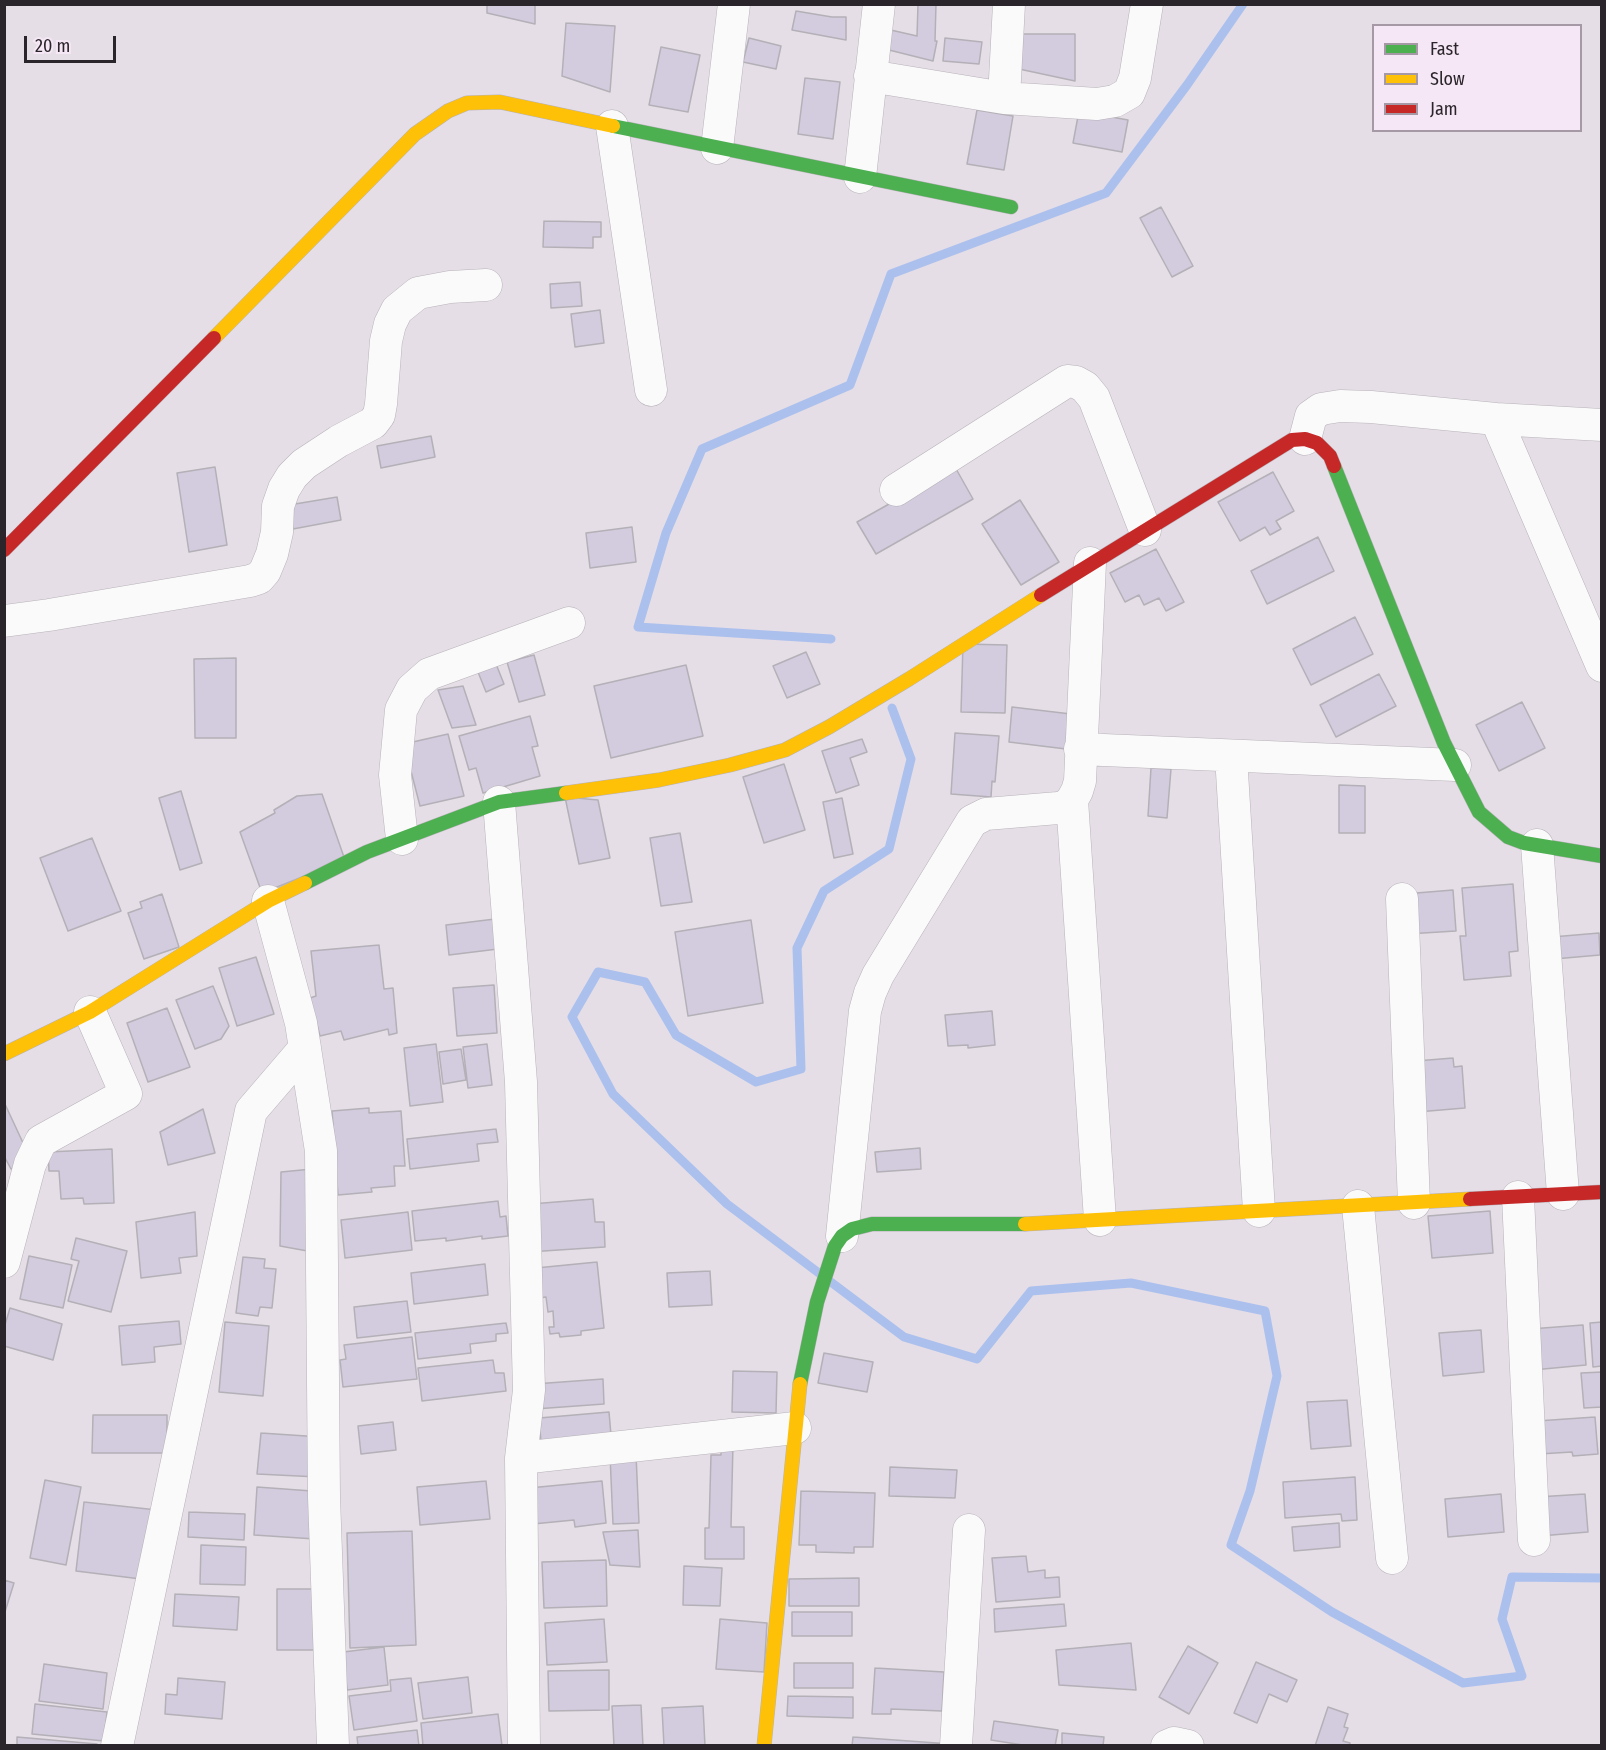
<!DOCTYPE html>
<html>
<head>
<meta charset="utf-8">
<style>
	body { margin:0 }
	#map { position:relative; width:1606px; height:1750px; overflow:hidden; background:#e5dee6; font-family:"Fira Sans Condensed",sans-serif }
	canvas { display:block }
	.frame { position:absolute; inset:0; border:6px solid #2a252a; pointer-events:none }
	.legend { position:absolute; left:1372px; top:24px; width:210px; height:108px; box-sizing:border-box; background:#f5e7f6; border:2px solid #a499a4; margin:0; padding:8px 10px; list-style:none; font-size:18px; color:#2a252a }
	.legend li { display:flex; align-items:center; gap:12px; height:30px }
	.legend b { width:30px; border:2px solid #a499a4 }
	.scale { position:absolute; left:24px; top:36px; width:92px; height:27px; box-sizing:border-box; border:3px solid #2a252a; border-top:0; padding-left:8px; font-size:18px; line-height:21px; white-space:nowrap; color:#2a252a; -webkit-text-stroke:4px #f5e7f6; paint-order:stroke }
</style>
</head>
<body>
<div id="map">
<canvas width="1606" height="1750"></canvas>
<div class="frame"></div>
<ul class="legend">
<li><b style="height:8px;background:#4caf50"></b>Fast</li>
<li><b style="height:8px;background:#ffc107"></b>Slow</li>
<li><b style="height:8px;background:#c62828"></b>Jam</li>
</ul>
<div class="scale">20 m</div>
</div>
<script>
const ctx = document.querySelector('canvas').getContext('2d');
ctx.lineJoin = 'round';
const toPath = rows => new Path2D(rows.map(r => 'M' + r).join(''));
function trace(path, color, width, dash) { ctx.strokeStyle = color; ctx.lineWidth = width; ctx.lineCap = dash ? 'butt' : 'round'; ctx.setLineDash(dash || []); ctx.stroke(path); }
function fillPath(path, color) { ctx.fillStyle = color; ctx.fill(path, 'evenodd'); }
trace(toPath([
	[831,639,638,627,666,533,702,449,850,385,891,274,1106,193,1187,85,1243,4],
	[892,708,911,759,889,849,824,891,797,948,801,1069,756,1082,676,1035,645,982,598,972,572,1017,613,1094,727,1204,904,1337,977,1359,1031,1291,1131,1283,1265,1311,1277,1376,1250,1491,1231,1545,1332,1612,1463,1683,1522,1676,1502,1619,1512,1577,1602,1578]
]), '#acc0ee', 9);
const building = toPath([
	[487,4,535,4,535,24,487,13,487,4],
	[918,4,936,4,935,41,937,41,933,61,877,47,882,28,917,36,918,4],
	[796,11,832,17,846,17,846,40,792,30,796,11],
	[566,23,615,26,610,92,562,76,566,23],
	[1019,34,1075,34,1075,81,1019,69,1019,34],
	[749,38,781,46,776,69,743,62,749,38],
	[945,38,982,42,979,64,943,61,945,38],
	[661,47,700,55,688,112,649,105,661,47],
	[805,78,840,82,833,139,798,134,805,78],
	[977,110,1013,116,1004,170,967,164,977,110],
	[1079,111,1128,120,1122,152,1073,143,1079,111],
	[1161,207,1193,266,1172,277,1140,218,1161,207],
	[544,221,601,222,601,237,593,237,593,248,543,247,544,221],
	[580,282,582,306,551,308,550,284,580,282],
	[600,310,604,343,575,347,571,314,600,310],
	[431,436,435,457,381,468,377,446,431,436],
	[215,467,227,545,189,552,177,473,215,467],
	[955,467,973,499,876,554,857,522,955,467],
	[1273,472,1294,511,1276,521,1281,529,1270,535,1265,527,1240,541,1218,502,1273,472],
	[337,497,341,520,293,529,289,505,337,497],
	[1020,500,1059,562,1021,585,982,524,1020,500],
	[632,527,636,562,590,568,586,533,632,527],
	[1318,537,1334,571,1267,604,1251,571,1318,537],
	[1156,549,1184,602,1166,611,1159,598,1144,605,1139,595,1125,602,1110,573,1156,549],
	[1355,617,1373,654,1311,685,1293,649,1355,617],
	[963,644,1007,645,1005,713,961,712,963,644],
	[806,652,820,684,787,698,773,666,806,652],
	[534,655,545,695,519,702,507,662,534,655],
	[236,658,236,738,195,738,194,659,236,658],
	[496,664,504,684,486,692,478,672,496,664],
	[686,665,703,736,611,758,594,686,686,665],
	[1379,674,1396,706,1336,737,1320,705,1379,674],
	[463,686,476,725,452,728,438,690,463,686],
	[1522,702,1545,748,1499,771,1476,725,1522,702],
	[1012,707,1071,714,1066,749,1009,742,1012,707],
	[530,716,538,746,532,747,540,776,483,793,476,768,469,770,459,736,530,716],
	[955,733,999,736,995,782,992,781,991,797,951,794,955,733],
	[448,734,464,796,420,806,404,744,448,734],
	[862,739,867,752,850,758,859,785,836,793,822,751,862,739],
	[784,764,805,830,764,843,743,777,784,764],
	[1151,768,1171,769,1167,818,1148,816,1151,768],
	[1339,785,1365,786,1365,833,1339,833,1339,785],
	[181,791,202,863,180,870,159,798,181,791],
	[322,794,345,860,262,893,240,832,275,813,274,810,297,796,322,794],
	[565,797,598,800,610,858,579,864,565,797],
	[842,798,853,854,834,858,823,802,842,798],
	[680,833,692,902,661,906,650,838,680,833],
	[92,838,121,911,68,931,40,858,92,838],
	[1513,884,1518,951,1509,952,1511,976,1464,980,1460,936,1466,936,1462,888,1513,884],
	[1453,890,1456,931,1407,934,1404,894,1453,890],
	[162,894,179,947,144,959,128,913,142,908,140,902,162,894],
	[495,919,498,949,449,955,446,925,495,919],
	[751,920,763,1003,688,1016,675,932,751,920],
	[1599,933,1600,955,1554,959,1552,937,1599,933],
	[379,945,384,989,393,988,397,1033,389,1035,388,1029,344,1040,341,1031,320,1036,310,998,316,996,311,951,379,945],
	[256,957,274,1014,237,1026,219,968,256,957],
	[494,985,497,1033,457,1036,453,988,494,985],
	[213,986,229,1026,221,1039,195,1049,176,1000,213,986],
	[167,1008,190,1067,148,1082,127,1023,167,1008],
	[992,1011,995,1045,968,1048,968,1045,948,1046,945,1015,992,1011],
	[436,1044,443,1102,410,1106,404,1048,436,1044],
	[487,1044,492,1085,468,1088,463,1047,487,1044],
	[461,1049,466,1080,443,1084,439,1052,461,1049],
	[1453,1058,1454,1067,1462,1066,1465,1108,1417,1112,1416,1061,1453,1058],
	[4,1102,31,1160,11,1169,4,1156,4,1102],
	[369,1108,369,1113,401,1111,405,1166,394,1166,395,1186,371,1188,372,1192,338,1195,332,1111,369,1108],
	[203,1109,215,1153,168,1165,160,1132,203,1109],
	[496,1129,498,1142,477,1144,479,1161,410,1169,407,1139,496,1129],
	[920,1148,921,1169,877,1172,875,1152,920,1148],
	[112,1149,114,1203,84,1204,83,1198,61,1199,59,1171,49,1171,48,1152,112,1149],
	[312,1169,313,1252,280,1246,281,1172,312,1169],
	[593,1199,595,1222,604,1222,605,1247,528,1252,531,1204,593,1199],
	[498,1201,500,1217,506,1216,508,1236,482,1239,482,1236,446,1241,446,1238,415,1241,412,1211,498,1201],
	[1490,1211,1493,1253,1432,1258,1428,1216,1490,1211],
	[195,1212,197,1256,179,1258,181,1273,141,1278,136,1222,195,1212],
	[408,1212,412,1250,345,1258,341,1220,408,1212],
	[76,1238,127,1251,111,1312,68,1301,79,1261,71,1259,76,1238],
	[29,1256,72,1265,63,1308,20,1299,29,1256],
	[243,1257,265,1259,264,1268,276,1269,272,1308,260,1307,258,1316,236,1313,243,1257],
	[597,1262,604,1328,581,1331,581,1335,560,1337,559,1333,550,1334,549,1327,554,1327,553,1311,548,1312,546,1297,539,1298,536,1268,597,1262],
	[485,1264,488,1295,414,1304,411,1273,485,1264],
	[710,1271,712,1305,669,1307,667,1273,710,1271],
	[407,1301,411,1332,357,1338,354,1307,407,1301],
	[10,1308,62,1324,53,1360,4,1346,4,1328,10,1308],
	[179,1321,181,1344,154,1347,155,1362,122,1365,119,1326,179,1321],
	[225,1322,269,1326,263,1396,219,1392,225,1322],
	[1602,1322,1602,1366,1593,1367,1590,1323,1602,1322],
	[506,1323,508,1333,496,1334,496,1341,470,1344,471,1353,418,1359,415,1333,506,1323],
	[1583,1325,1586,1365,1533,1370,1530,1329,1583,1325],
	[1481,1330,1484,1372,1443,1376,1439,1333,1481,1330],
	[412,1337,417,1379,343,1387,340,1360,346,1359,344,1345,412,1337],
	[824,1353,873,1362,867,1392,818,1383,824,1353],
	[493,1360,495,1373,504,1373,506,1391,422,1401,418,1368,493,1360],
	[733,1371,777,1372,776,1413,732,1412,733,1371],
	[1602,1372,1602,1407,1584,1408,1581,1373,1602,1372],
	[603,1379,604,1404,535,1409,534,1384,603,1379],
	[1347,1400,1351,1446,1311,1449,1307,1402,1347,1400],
	[609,1412,611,1435,541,1442,539,1418,609,1412],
	[93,1415,167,1415,167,1453,92,1453,93,1415],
	[1595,1417,1598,1454,1573,1456,1572,1452,1539,1454,1537,1421,1595,1417],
	[393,1422,396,1450,361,1454,358,1426,393,1422],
	[261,1433,321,1437,318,1477,257,1474,261,1433],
	[721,1444,733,1444,731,1527,744,1527,744,1559,705,1559,705,1528,709,1528,711,1455,721,1455,721,1444],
	[636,1454,639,1523,613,1524,610,1455,636,1454],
	[890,1467,957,1470,955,1498,889,1496,890,1467],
	[1355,1477,1357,1520,1342,1521,1341,1514,1285,1518,1283,1482,1355,1477],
	[45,1480,81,1487,66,1565,30,1558,45,1480],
	[486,1481,490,1519,420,1525,417,1487,486,1481],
	[602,1481,606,1523,575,1527,574,1520,533,1524,529,1488,602,1481],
	[257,1487,312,1491,315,1539,254,1535,257,1487],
	[801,1491,875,1493,873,1547,854,1547,854,1553,816,1552,816,1545,799,1545,801,1491],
	[1501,1494,1504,1532,1448,1537,1445,1499,1501,1494],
	[1585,1494,1588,1532,1540,1536,1537,1497,1585,1494],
	[84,1502,157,1510,149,1580,76,1571,84,1502],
	[189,1512,245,1514,244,1540,188,1537,189,1512],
	[1339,1523,1340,1547,1294,1551,1292,1527,1339,1523],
	[638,1530,640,1567,610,1565,603,1532,638,1530],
	[412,1531,416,1645,350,1648,347,1533,412,1531],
	[201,1545,246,1547,245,1585,200,1584,201,1545],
	[1026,1556,1028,1572,1045,1570,1045,1578,1059,1577,1060,1597,996,1602,992,1558,1026,1556],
	[606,1560,607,1606,544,1608,542,1562,606,1560],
	[684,1566,722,1568,720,1606,683,1605,684,1566],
	[859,1578,859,1606,789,1606,789,1579,859,1578],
	[4,1580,14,1583,4,1615,4,1580],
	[277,1589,319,1589,319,1650,277,1650,277,1589],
	[175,1594,239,1597,237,1630,173,1626,175,1594],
	[1064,1604,1066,1626,995,1632,994,1609,1064,1604],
	[792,1612,852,1612,852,1636,792,1636,792,1612],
	[604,1619,607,1662,547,1665,545,1623,604,1619],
	[720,1619,767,1623,764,1672,716,1669,720,1619],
	[1131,1643,1136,1690,1059,1685,1056,1650,1131,1643],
	[1188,1646,1218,1663,1189,1714,1159,1697,1188,1646],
	[384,1647,388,1685,347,1690,343,1652,384,1647],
	[1256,1662,1297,1680,1287,1702,1269,1694,1257,1723,1234,1713,1256,1662],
	[794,1663,853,1663,853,1688,794,1688,794,1663],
	[44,1664,107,1673,103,1709,39,1701,44,1664],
	[875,1668,944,1672,942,1711,891,1709,891,1714,872,1714,875,1668],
	[609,1670,609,1710,549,1711,548,1671,609,1670],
	[468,1677,472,1713,423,1719,418,1683,468,1677],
	[178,1678,225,1682,222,1719,165,1714,166,1694,177,1695,178,1678],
	[411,1678,417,1721,354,1730,349,1696,391,1691,390,1680,411,1678],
	[788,1696,853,1697,853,1718,787,1716,788,1696],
	[35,1704,107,1712,104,1741,32,1734,35,1704],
	[641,1705,643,1746,614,1746,612,1706,641,1705],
	[703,1706,705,1746,664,1746,662,1708,703,1706],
	[1328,1707,1348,1714,1344,1727,1348,1728,1343,1741,1350,1743,1349,1746,1315,1746,1328,1707],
	[498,1714,502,1746,423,1746,421,1723,498,1714],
	[994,1721,1058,1730,1055,1746,1029,1746,991,1740,994,1721],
	[417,1730,419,1746,358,1746,357,1737,417,1730],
	[1062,1733,1104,1737,1103,1746,1062,1746,1062,1733],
	[17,1737,97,1744,97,1746,17,1746,17,1737],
	[853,1737,951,1744,852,1746,853,1737]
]);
fillPath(building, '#d3cbde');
trace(building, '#b4b0b7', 1.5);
const street = toPath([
	[870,76,1004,98,1097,104,1115,101,1129,93,1135,78,1147,4],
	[1004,98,1009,4],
	[612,126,651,390],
	[717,148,734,4],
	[860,177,879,4],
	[1496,419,1602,666],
	[1305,439,1311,416,1321,409,1340,406,1371,407,1496,419,1602,425],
	[896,490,1067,381,1076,382,1085,387,1094,398,1145,530],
	[4,621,49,615,250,581,259,578,265,571,272,554,277,532,278,506,284,489,292,476,304,464,339,441,373,423,379,415,381,404,386,341,390,324,397,310,418,293,450,287,486,285],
	[1080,749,1455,765],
	[1231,756,1259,1211],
	[1072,800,1100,1220],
	[499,802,521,1082,529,1390,521,1458,524,1746],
	[402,839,395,775,401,710,412,689,429,674,569,623],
	[1537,845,1563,1194],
	[1402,899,1414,1203],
	[268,901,301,1023,321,1151,324,1497,333,1746],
	[1518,1197,1534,1540],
	[1358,1206,1392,1558],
	[842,1236,865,1011,870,993,878,975,972,821,986,814,1058,808,1066,806,1072,800,1077,791,1080,781,1090,563],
	[4,1262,30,1164,41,1141,126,1094,90,1012],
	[521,1458,795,1428],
	[117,1746,251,1111,305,1048],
	[956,1746,969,1530],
	[1167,1746,1174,1743,1188,1746]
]);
const fast = toPath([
	[613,126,1011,207],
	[1334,466,1444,743,1479,812,1508,837,1524,843,1602,856],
	[305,883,367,852,499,802,566,793],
	[800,1384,817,1302,835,1246,842,1236,852,1229,872,1224,1025,1224]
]);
const slow = toPath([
	[214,338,415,134,448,111,467,103,500,102,613,126],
	[566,793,659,780,730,765,785,750,829,727,909,679,1041,595],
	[4,1054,90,1012,268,901,305,883],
	[1025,1224,1470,1199],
	[764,1746,800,1384]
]);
const jam = toPath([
	[4,550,214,338],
	[1041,595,1292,440,1305,439,1317,443,1330,456,1334,466],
	[1470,1199,1602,1192]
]);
trace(street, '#b7b2b8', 33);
trace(fast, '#b7b2b8', 15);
trace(slow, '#b7b2b8', 15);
trace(jam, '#b7b2b8', 15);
trace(street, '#fbfafb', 32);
trace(fast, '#4caf50', 14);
trace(slow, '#ffc107', 14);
trace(jam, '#c62828', 14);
</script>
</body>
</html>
